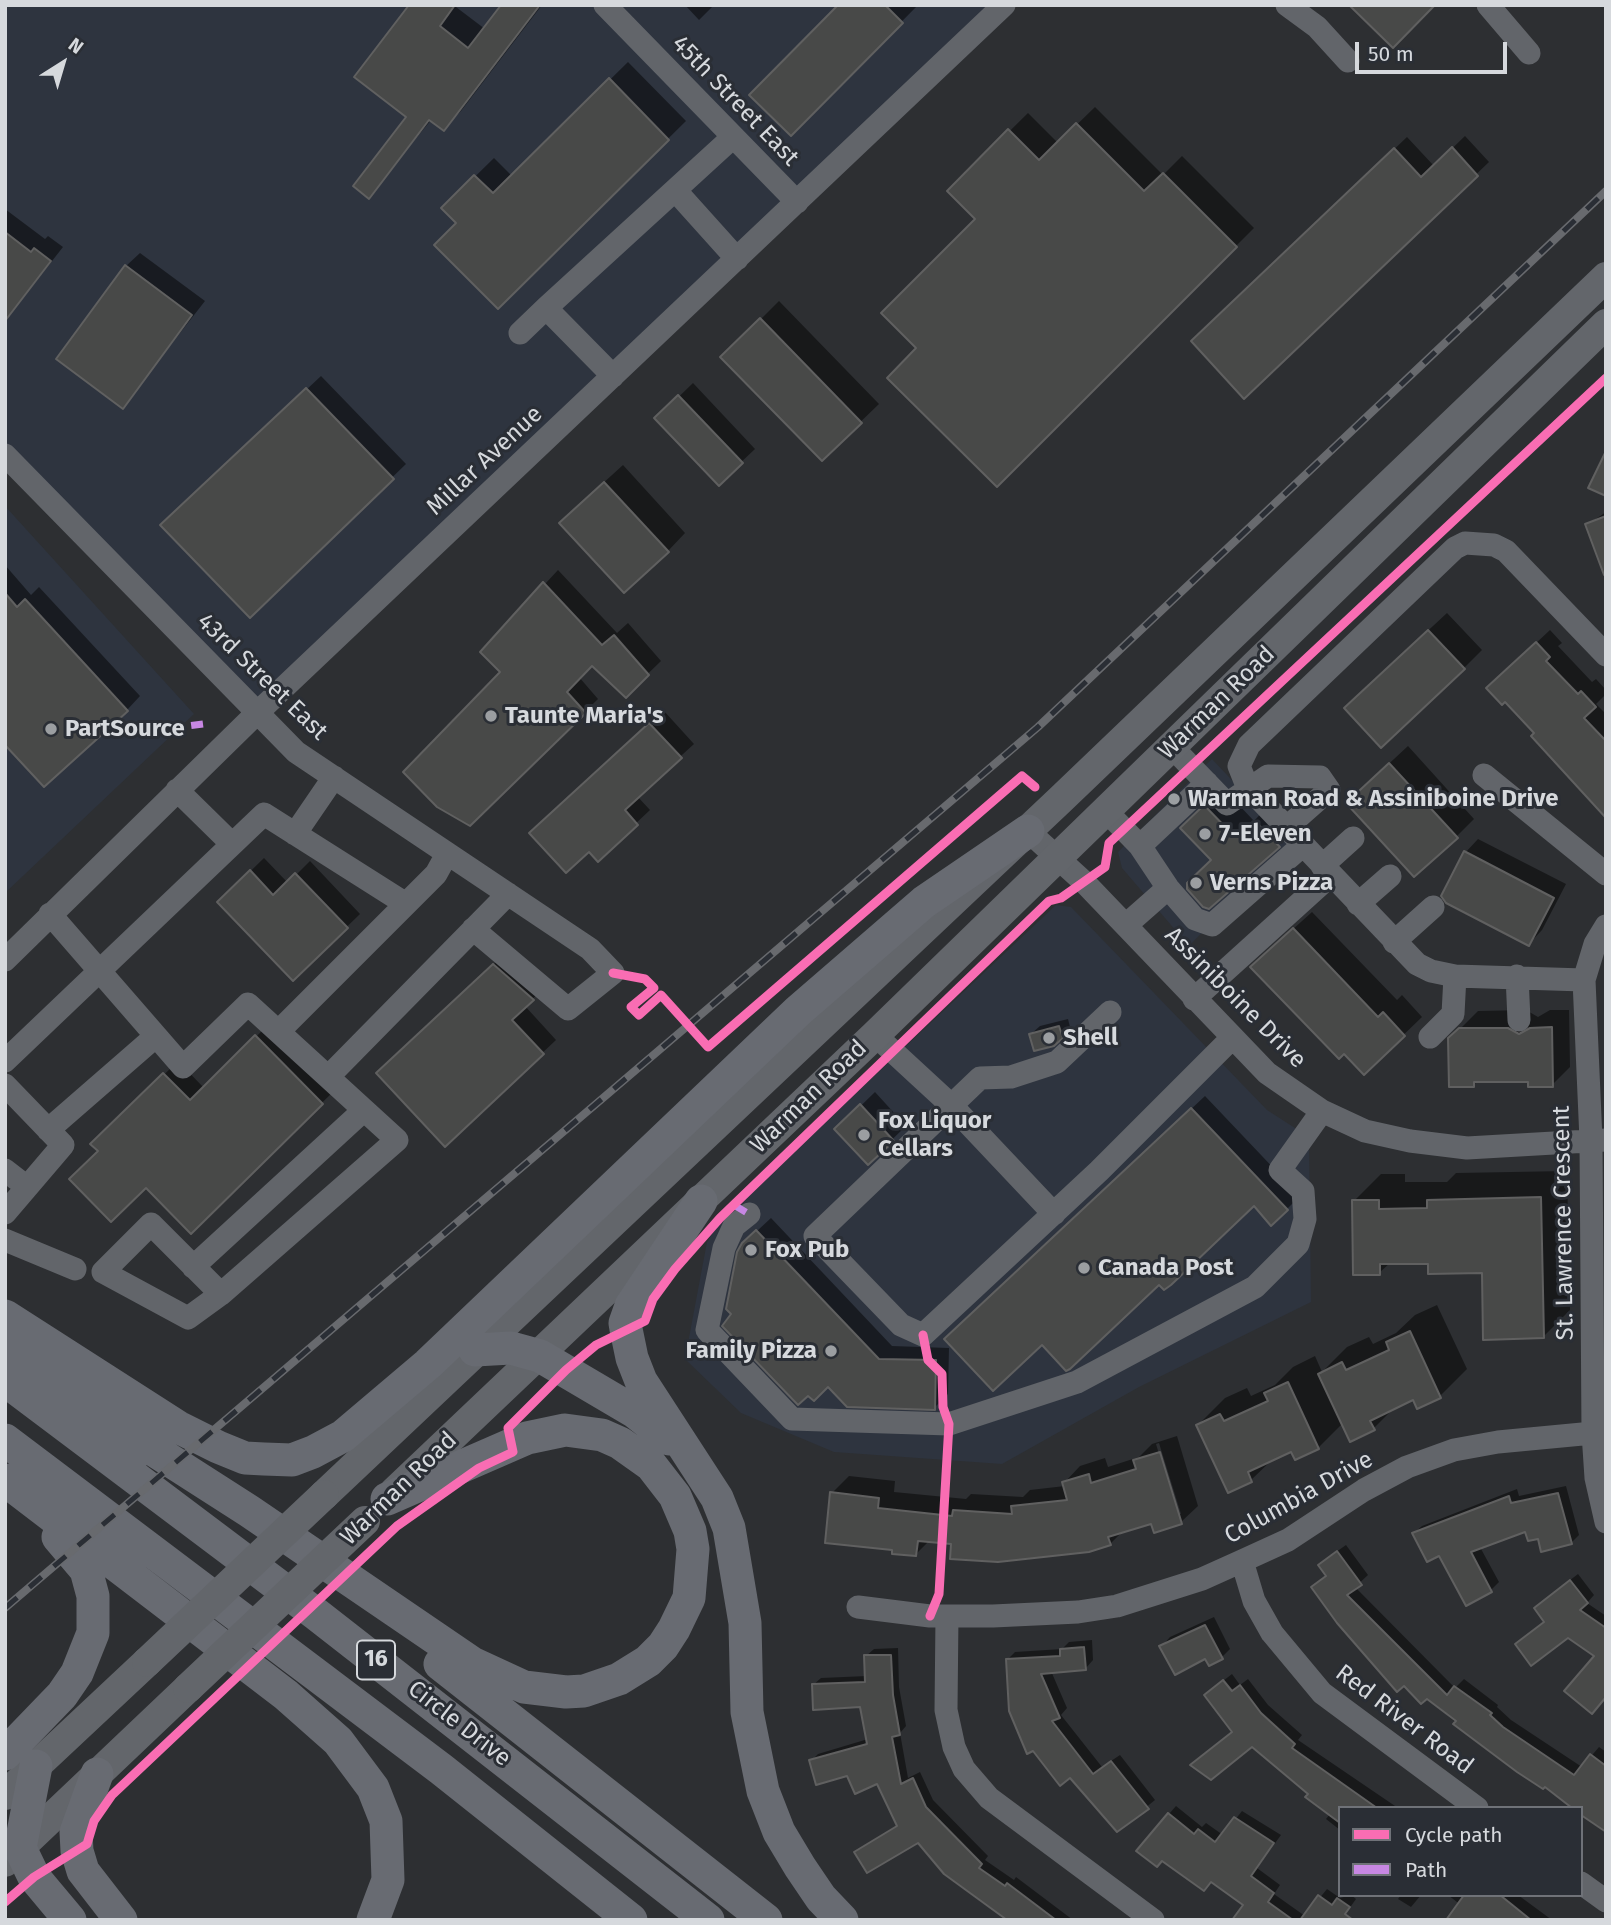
<!DOCTYPE html>
<html>
<head>
<meta charset="utf-8">
<style>
	body { margin:0 }
	#map { position:relative; width:1611px; height:1925px; overflow:hidden; background:#2d2f32; font-family:"Fira Sans",sans-serif }
	canvas { display:block }
	.frame { position:absolute; inset:0; border:7px solid #d6d9dd; pointer-events:none }
	.legend { position:absolute; left:1338px; top:1806px; width:245px; height:91px; box-sizing:border-box; background:#2a2e35; border:2px solid #6f7278; margin:0; padding:9px 12px; list-style:none; font-size:21px; color:#d6d9dd }
	.legend li { display:flex; align-items:center; gap:14px; height:35px }
	.legend b { width:35px; border:2px solid #6f7278 }
	.north { position:absolute; left:28px; top:28px; width:70px; height:70px; -webkit-text-stroke:5px #2a2e35; paint-order:stroke; rotate:37deg; font-size:19px; font-weight:700; line-height:28px; text-align:center; color:#d6d9dd }
	.north::after { content:''; display:block; margin:auto; width:24px; height:32px; background:#d6d9dd; clip-path:polygon(50% 0,100% 100%,50% 72%,0 100%) }
	.scale { position:absolute; left:1355px; top:42px; width:152px; height:32px; box-sizing:border-box; border:4px solid #d6d9dd; border-top:0; padding-left:9px; font-size:21px; line-height:24px; white-space:nowrap; color:#d6d9dd; -webkit-text-stroke:5px #2a2e35; paint-order:stroke }
</style>
</head>
<body>
<div id="map">
<canvas width="1611" height="1925"></canvas>
<div class="frame"></div>
<ul class="legend">
<li><b style="height:9px;background:#f96db3"></b>Cycle path</li>
<li><b style="height:9px;background:#c787e3"></b>Path</li>
</ul>
<div class="north">N</div>
<div class="scale">50 m</div>
</div>
<script>
const ctx = document.querySelector('canvas').getContext('2d');
ctx.lineJoin = 'round';
function fillPath(path, color) { ctx.fillStyle = color; ctx.fill(path, 'evenodd'); }
const toPath = rows => new Path2D(rows.map(r => 'M' + r).join(''));
function trace(path, color, width, dash) { ctx.strokeStyle = color; ctx.lineWidth = width; ctx.lineCap = dash ? 'butt' : 'round'; ctx.setLineDash(dash || []); ctx.stroke(path); }
function write(font, color, halo, rows, align = 'center') {
  ctx.font = font + ' "Fira Sans",sans-serif'; ctx.lineWidth = 6; ctx.setLineDash([]); ctx.textBaseline = 'middle'; ctx.strokeStyle = halo; ctx.fillStyle = color; for (const [text, x, y, turn = 0] of rows) {
    ctx.save(); ctx.translate(x, y); ctx.rotate((+turn || 0) * Math.PI / 180); ctx.textAlign = isNaN(turn) ? turn : align; if (halo) ctx.strokeText(text, 0, 0); ctx.fillText(text, 0, 0); ctx.restore();
  }
}
fillPath(toPath([
	[5,5,1004,5,257,713,5,455],
	[5,506,194,714,5,893],
	[1212,759,1290,842,1189,946,1122,868,1118,852],
	[1056,905,1071,907,1267,1110,1309,1137,1311,1302,1139,1387,1002,1464,834,1452,741,1413,685,1359,707,1242,722,1219]
]), '#2e343f');
fillPath(toPath([
	[412,5,457,5,456,7,485,29,503,5,542,5,461,111,443,129,432,119,368,196,409,117],
	[685,5,714,5,699,20],
	[840,5,918,5,791,134],
	[628,62,686,121,498,307,458,223,443,208,494,158,512,176],
	[1095,107,1163,175,1182,156,1254,228,997,485,919,348,978,219,949,191,1028,113,1058,143],
	[1465,136,1489,162,1244,397,1206,329,1407,137,1434,166],
	[5,209,45,239,48,236,63,247,5,321],
	[140,253,205,301,123,406,126,266],
	[779,301,879,404,822,459,723,357],
	[321,376,406,464,250,615,176,512],
	[693,383,755,449,719,483,657,418],
	[623,465,685,533,668,551,579,505],
	[1606,512,1606,555,1587,525],
	[5,565,31,595,39,587,140,696,127,710,5,743],
	[558,570,617,633,628,623,661,661,626,695,592,664,579,677,598,699,470,824,502,672,482,652],
	[1447,613,1482,650,1464,668,1364,690],
	[1550,630,1562,643,1558,646,1592,682,1596,679,1606,690,1606,694,1596,704,1606,714,1606,815,1536,733,1502,675],
	[664,711,694,744,637,796,650,810,598,859,589,850,545,820],
	[1408,746,1474,819,1457,836,1366,785],
	[1223,788,1254,821,1267,807,1297,828,1209,907,1213,860,1200,810],
	[1478,839,1566,884,1542,930,1529,944,1465,853],
	[264,858,288,883,310,861,360,914,293,979,219,902],
	[1312,912,1397,1000,1402,995,1422,1017,1364,1073,1344,1052,1271,949],
	[507,952,546,986,525,1006,556,1040,445,1145,391,1060],
	[1526,1010,1538,1017,1550,1010,1569,1010,1570,1067,1552,1085,1529,1080,1478,1080,1474,1085,1450,1039,1478,1011],
	[1068,1019,1070,1027,1053,1044,1031,1034,1040,1026],
	[270,1023,335,1090,191,1231,146,1186,93,1144,178,1061,204,1088],
	[875,1092,906,1126,868,1163,837,1129],
	[1205,1096,1300,1196,1272,1224,1254,1204,1159,1283,1042,1342,960,1326],
	[1567,1171,1570,1310,1543,1337,1484,1271,1429,1263,1390,1263,1379,1273,1354,1201,1381,1174,1405,1174,1405,1182,1447,1182,1456,1173],
	[771,1218,892,1346,949,1348,948,1394,934,1408,828,1384,733,1314,743,1244],
	[1437,1305,1467,1369,1440,1396,1414,1398,1395,1407,1373,1429,1343,1423,1318,1448,1292,1450,1273,1459,1251,1480,1229,1491,1198,1425,1225,1398,1247,1388,1251,1396,1275,1385,1293,1367,1315,1356,1322,1372,1347,1347,1369,1337,1373,1344,1396,1333,1415,1315],
	[1177,1436,1198,1506,1181,1522,1152,1521,1124,1530,1110,1544,930,1540,916,1554,894,1548,832,1493,849,1476,895,1481,894,1492,966,1499,971,1494,1023,1497,1030,1490,1065,1486,1064,1483,1080,1466,1105,1458,1108,1467,1139,1457,1152,1444],
	[1159,1443,1181,1514,1177,1514,1156,1444],
	[1566,1486,1579,1535,1571,1543,1539,1537,1526,1530,1480,1547,1499,1582,1491,1590,1414,1533,1422,1526,1517,1489,1519,1496],
	[1346,1545,1368,1575,1355,1587,1455,1688,1464,1679,1498,1705,1497,1707,1511,1720,1582,1767,1599,1747,1606,1752,1606,1834,1581,1808,1477,1741,1426,1697,1328,1575,1329,1557],
	[1578,1574,1594,1595,1587,1603,1606,1616,1606,1696,1596,1655,1546,1621,1543,1601],
	[1214,1617,1230,1649,1222,1657,1162,1646,1170,1637],
	[1092,1640,1093,1660,1086,1668,1051,1671,1067,1708,1061,1715,1102,1767,1120,1755,1155,1800,1118,1830,1008,1659,1015,1652,1062,1649,1069,1642],
	[898,1648,899,1687,906,1726,900,1733,908,1778,920,1772,933,1800,988,1856,985,1860,1014,1880,1016,1877,1073,1920,1010,1920,918,1840,856,1853,898,1825,877,1782,811,1761,818,1754,868,1739,862,1705,813,1685,821,1678,867,1676,866,1656,874,1649],
	[1232,1674,1240,1685,1248,1679,1268,1705,1302,1735,1298,1740,1398,1808,1340,1808,1340,1830,1326,1819,1330,1814,1252,1745,1200,1757,1234,1731,1214,1688],
	[1176,1806,1202,1827,1206,1823,1223,1835,1242,1811,1281,1835,1257,1868,1280,1885,1274,1894,1305,1916,1327,1889,1340,1898,1351,1895,1356,1899,1341,1920,1246,1920,1246,1904,1212,1881,1204,1889,1169,1814],
	[1401,1895,1421,1895,1411,1907,1398,1899],
	[1448,1895,1518,1895,1552,1920,1480,1920]
]), '#0007');
const building = toPath([
	[409,5,455,5,440,26,468,48,501,5,540,5,444,131,429,120,369,199,353,186,406,117,354,77,409,5],
	[838,5,885,5,903,23,791,136,749,95,838,5],
	[1349,5,1435,5,1393,48,1349,5],
	[609,78,669,140,498,309,434,245,456,223,441,208,474,175,493,193,609,78],
	[1076,123,1144,191,1163,173,1237,247,997,487,887,378,916,348,881,313,975,219,947,191,1008,129,1039,160,1076,123],
	[1452,147,1478,176,1244,399,1191,341,1394,148,1421,177,1452,147],
	[5,232,31,252,34,248,51,261,5,321,5,232],
	[125,265,192,315,123,409,56,359,125,265],
	[760,318,862,423,822,461,720,357,760,318],
	[306,388,394,479,250,618,160,525,306,388],
	[678,395,743,463,719,486,654,418,678,395],
	[1606,451,1606,496,1588,488,1606,451],
	[604,482,669,552,624,593,559,523,604,482],
	[1606,516,1606,575,1604,575,1585,524,1606,516],
	[543,582,602,645,614,635,649,675,626,698,592,666,567,692,586,713,470,826,437,807,403,772,500,672,480,652,543,582],
	[5,593,17,607,25,599,128,711,44,787,5,745,5,593],
	[1428,630,1465,669,1381,748,1344,708,1428,630],
	[1536,642,1550,657,1546,661,1578,694,1581,691,1596,707,1584,718,1606,741,1606,818,1531,736,1534,733,1505,702,1502,705,1486,688,1536,642],
	[649,723,682,758,625,810,638,825,598,862,589,852,566,873,529,833,649,723],
	[1389,763,1458,838,1414,877,1346,803,1389,763],
	[1204,805,1235,837,1248,824,1254,826,1257,823,1280,847,1209,909,1203,907,1187,889,1187,883,1211,860,1180,828,1204,805],
	[1464,851,1554,898,1529,946,1446,903,1441,896,1464,851],
	[250,870,273,895,295,873,348,928,293,981,217,902,250,870],
	[1293,928,1378,1017,1383,1012,1405,1036,1364,1075,1344,1054,1339,1059,1250,967,1293,928],
	[493,964,534,1000,512,1020,544,1054,445,1147,376,1073,493,964],
	[1059,1026,1063,1038,1054,1046,1034,1051,1029,1034,1059,1026],
	[1552,1027,1553,1087,1528,1087,1528,1082,1474,1082,1474,1087,1449,1087,1448,1038,1459,1028,1508,1028,1519,1034,1530,1028,1552,1027],
	[255,1035,323,1104,191,1234,146,1188,111,1222,69,1179,98,1151,90,1144,163,1073,190,1100,255,1035],
	[860,1104,894,1141,868,1165,834,1129,860,1104],
	[1191,1108,1288,1210,1271,1226,1254,1206,1171,1285,1164,1290,1159,1285,1070,1369,1066,1371,1042,1345,993,1391,944,1339,1191,1108],
	[1541,1197,1544,1338,1483,1340,1482,1273,1428,1274,1428,1264,1380,1264,1380,1275,1353,1275,1352,1200,1379,1200,1379,1209,1427,1208,1427,1200,1541,1197],
	[756,1230,879,1359,936,1360,935,1410,847,1407,828,1387,814,1401,808,1396,798,1405,722,1326,731,1314,726,1309,737,1252,742,1243,756,1230],
	[1410,1331,1441,1398,1417,1409,1413,1400,1370,1421,1375,1430,1350,1442,1318,1374,1342,1362,1346,1370,1389,1350,1386,1342,1410,1331],
	[1288,1382,1319,1449,1295,1460,1291,1452,1248,1472,1252,1482,1228,1493,1196,1425,1220,1414,1224,1421,1268,1401,1264,1393,1288,1382],
	[1160,1452,1182,1524,1154,1533,1151,1524,1108,1537,1111,1545,1089,1552,998,1562,950,1559,951,1544,918,1541,916,1556,892,1554,892,1550,825,1543,830,1492,879,1498,878,1508,952,1516,953,1510,1012,1514,1011,1506,1067,1500,1062,1482,1089,1474,1091,1483,1136,1469,1133,1460,1160,1452],
	[1558,1493,1572,1544,1541,1552,1538,1539,1528,1541,1525,1532,1471,1552,1492,1592,1466,1606,1439,1556,1427,1562,1412,1533,1509,1496,1511,1503,1558,1493],
	[1337,1551,1362,1585,1347,1595,1447,1695,1454,1686,1492,1713,1490,1715,1503,1727,1574,1775,1590,1754,1606,1766,1606,1832,1581,1815,1581,1808,1572,1808,1545,1787,1543,1789,1517,1772,1453,1724,1456,1721,1427,1699,1421,1704,1404,1686,1397,1692,1337,1623,1311,1587,1326,1576,1318,1565,1337,1551],
	[1570,1580,1588,1603,1580,1610,1606,1628,1606,1697,1592,1714,1564,1691,1594,1656,1568,1638,1531,1666,1515,1644,1544,1622,1534,1608,1570,1580],
	[1205,1625,1223,1659,1209,1666,1205,1659,1175,1675,1159,1646,1205,1625],
	[1084,1647,1086,1670,1041,1674,1060,1718,1052,1721,1093,1774,1111,1761,1149,1809,1117,1832,1070,1778,1060,1786,1033,1751,1027,1754,1009,1711,1006,1659,1060,1656,1060,1649,1084,1647],
	[864,1655,891,1655,893,1695,900,1735,892,1737,901,1784,913,1778,926,1807,982,1864,979,1868,1005,1886,1007,1883,1056,1920,1007,1920,944,1874,918,1843,867,1873,854,1852,897,1826,877,1784,855,1794,847,1776,816,1785,809,1760,867,1744,860,1707,813,1710,812,1684,865,1682,864,1655],
	[1223,1680,1232,1691,1240,1685,1261,1713,1295,1744,1292,1748,1377,1808,1340,1808,1340,1823,1305,1797,1308,1794,1252,1747,1211,1780,1190,1765,1232,1732,1204,1695,1223,1680],
	[1168,1813,1194,1834,1198,1829,1215,1842,1234,1817,1274,1843,1251,1876,1274,1893,1268,1902,1293,1920,1232,1920,1243,1905,1211,1882,1204,1891,1162,1861,1157,1867,1136,1851,1168,1813],
	[1318,1895,1332,1905,1337,1898,1350,1907,1345,1914,1353,1920,1300,1920,1318,1895],
	[1464,1895,1500,1895,1531,1920,1446,1920,1464,1895]
]);
fillPath(building, '#484948');
trace(building, '#606060', 2);
trace(toPath([
	[605,5,797,202],
	[1287,5,1317,27,1348,61],
	[1488,5,1529,53],
	[675,190,737,259],
	[546,308,733,137],
	[520,333,546,308,613,376],
	[5,455,296,752,590,949,613,973,568,1009,473,929],
	[1172,747,1227,804,1268,776,1320,777,1329,790,1286,828],
	[1484,775,1606,874],
	[177,790,232,844],
	[1106,811,1140,846,1168,888,1195,919,1212,925,1303,845],
	[1028,831,1084,882,1267,1073,1322,1111,1365,1131,1410,1141,1467,1148,1606,1140],
	[295,834,334,777],
	[1140,846,1207,783],
	[1322,866,1353,838],
	[1358,904,1390,876],
	[50,914,183,1067,248,1004,328,1077],
	[1126,925,1168,888],
	[1606,926,1595,944,1584,980,1591,1140,1593,1433,1596,1478,1606,1522],
	[1394,942,1433,907],
	[5,960,257,713,1004,5],
	[1517,976,1519,1020],
	[1584,980,1455,976,1431,971,1417,964,1247,786,1239,766,1249,745,1455,548,1465,543,1494,545,1506,551,1606,655],
	[1194,999,1331,875],
	[1110,1012,1057,1062,1011,1077,980,1078,815,1236,901,1325,923,1335,1099,1171,1231,1039],
	[279,1031,436,874,447,854],
	[875,1035,952,1106,1054,1214],
	[1430,1037,1453,1014,1455,976],
	[5,1061,264,814,406,904],
	[5,1085,63,1145,5,1213],
	[48,1130,156,1036],
	[5,1170,27,1187],
	[749,1214,734,1226,724,1248,707,1330,792,1419,949,1424,1077,1382,1255,1287,1298,1244,1305,1219,1303,1191,1280,1170,1322,1111],
	[5,1240,75,1269],
	[193,1267,364,1110],
	[221,1294,151,1224,103,1272,188,1318,221,1294,397,1140,328,1077,508,894],
	[1242,1561,1254,1601,1272,1633,1322,1693,1477,1808],
	[858,1607,930,1616,993,1616,1078,1612,1117,1606,1202,1579,1242,1561,1288,1540,1364,1490,1407,1467,1454,1450,1498,1442,1593,1433],
	[947,1616,946,1710,954,1747,964,1769,989,1798,1153,1920],
	[1581,1883,1606,1901]
]), '#62656a', 23);
trace(toPath([
	[394,1492,875,1035,1606,324],
	[324,1495,1060,800,1606,277],
	[5,1795,147,1662],
	[5,1862,188,1688]
]), '#63666b', 30);
trace(toPath([
	[701,1201,631,1306,625,1323,626,1329,632,1358,641,1381,717,1498,729,1528,745,1623,747,1712,763,1791,779,1832,800,1867,821,1898,842,1920],
	[5,1316,178,1427,218,1447,245,1458,264,1459,292,1460,313,1452,343,1436,428,1364,798,1011,924,902,1028,831],
	[5,1343,149,1449],
	[475,1350,511,1348,540,1356,635,1412,669,1439],
	[5,1380,316,1614,708,1920],
	[132,1436,249,1511,472,1663,524,1687,566,1692,584,1691,619,1679,648,1661,663,1646,674,1629,689,1598,693,1549,690,1531,675,1496,651,1465,620,1443,602,1435,565,1430,527,1438,387,1499],
	[5,1440,441,1769,631,1920],
	[5,1480,286,1695,338,1741,373,1788,386,1821,388,1880,373,1920],
	[440,1664,766,1920],
	[5,1754,62,1695,77,1673,93,1633,93,1596,86,1570,58,1537],
	[36,1766,20,1848,34,1877,70,1920],
	[97,1774,76,1832,77,1851,83,1871,121,1920]
]), '#686b72', 33);
const rail = toPath([
	[5,1608,1038,727,1606,191]
]);
trace(rail, '#686a6e', 8);
trace(rail, '#2a2e35', 5, [16]);
trace(toPath([
	[147,1662,324,1495],
	[188,1688,365,1521]
]), '#63666b', 30);
trace(toPath([
	[150,727,158,730,203,724],
	[734,1205,749,1214]
]), '#c787e3', 7, [14, 7]);
trace(toPath([
	[613,973,645,979,654,988,631,1007,639,1015,661,995,708,1047,1022,776,1035,787],
	[923,1335,928,1360,942,1374,943,1407,949,1424,939,1594,930,1616],
	[5,1902,34,1877,87,1844,94,1821,112,1795,397,1526,479,1468,513,1452,508,1428,566,1370,596,1345,645,1321,653,1299,675,1269,720,1218,1049,901,1061,898,1105,867,1109,843,1606,378]
]), '#f96db3', 9);
for (const [x, y, r, color] of [
	[491,716,7,"#9b9ea1"],
	[51,729,7,"#9b9ea1"],
	[1174,799,7,"#9b9ea1"],
	[1205,834,7,"#9b9ea1"],
	[1196,883,7,"#9b9ea1"],
	[1049,1038,7,"#9b9ea1"],
	[864,1135,7,"#9b9ea1"],
	[751,1250,7,"#9b9ea1"],
	[1084,1268,7,"#9b9ea1"],
	[831,1351,7,"#9b9ea1"]
]) { const dot = new Path2D(); dot.arc(x, y, r, 0, 2 * Math.PI); ctx.fillStyle = color; ctx.fill(dot); trace(dot, '#2a2e35', 2.5); }
for (const [x, y, w] of [
	[376,1660,38]
]) { const box = new Path2D(); box.roundRect(x - w / 2, y - 19.5, w, 39, 5); ctx.fillStyle = '#2a2e35'; ctx.fill(box); trace(box, '#d6d9dd', 2); }
write('bold 23px', '#d6d9dd', null, [
	["16",376,1660]
]);
write('24px', '#d6d9dd', '#2a2e35', [
	["45th Street East",735,101,46],
	["Millar Avenue",485,461,-43],
	["43rd Street East",262,677,44],
	["Warman Road",1217,703,-44],
	["Assiniboine Drive",1235,998,45],
	["Warman Road",809,1097,-44],
	["St. Lawrence Crescent",1564,1223,-91],
	["Warman Road",399,1489,-44],
	["Columbia Drive",1299,1498,-29],
	["Red River Road",1404,1720,37],
	["Circle Drive",459,1724,38]
]);
write('bold 24px', '#d6d9dd', '#2a2e35', [
	["Taunte Maria's",505,716],
	["PartSource",65,729],
	["Warman Road & Assiniboine Drive",1188,799],
	["7-Eleven",1219,834],
	["Verns Pizza",1210,883],
	["Shell",1063,1038],
	["Fox Liquor",878,1121],
	["Cellars",878,1149],
	["Fox Pub",765,1250],
	["Canada Post",1098,1268],
	["Family Pizza",817,1351,"right"]
], 'left');
</script>
</body>
</html>
